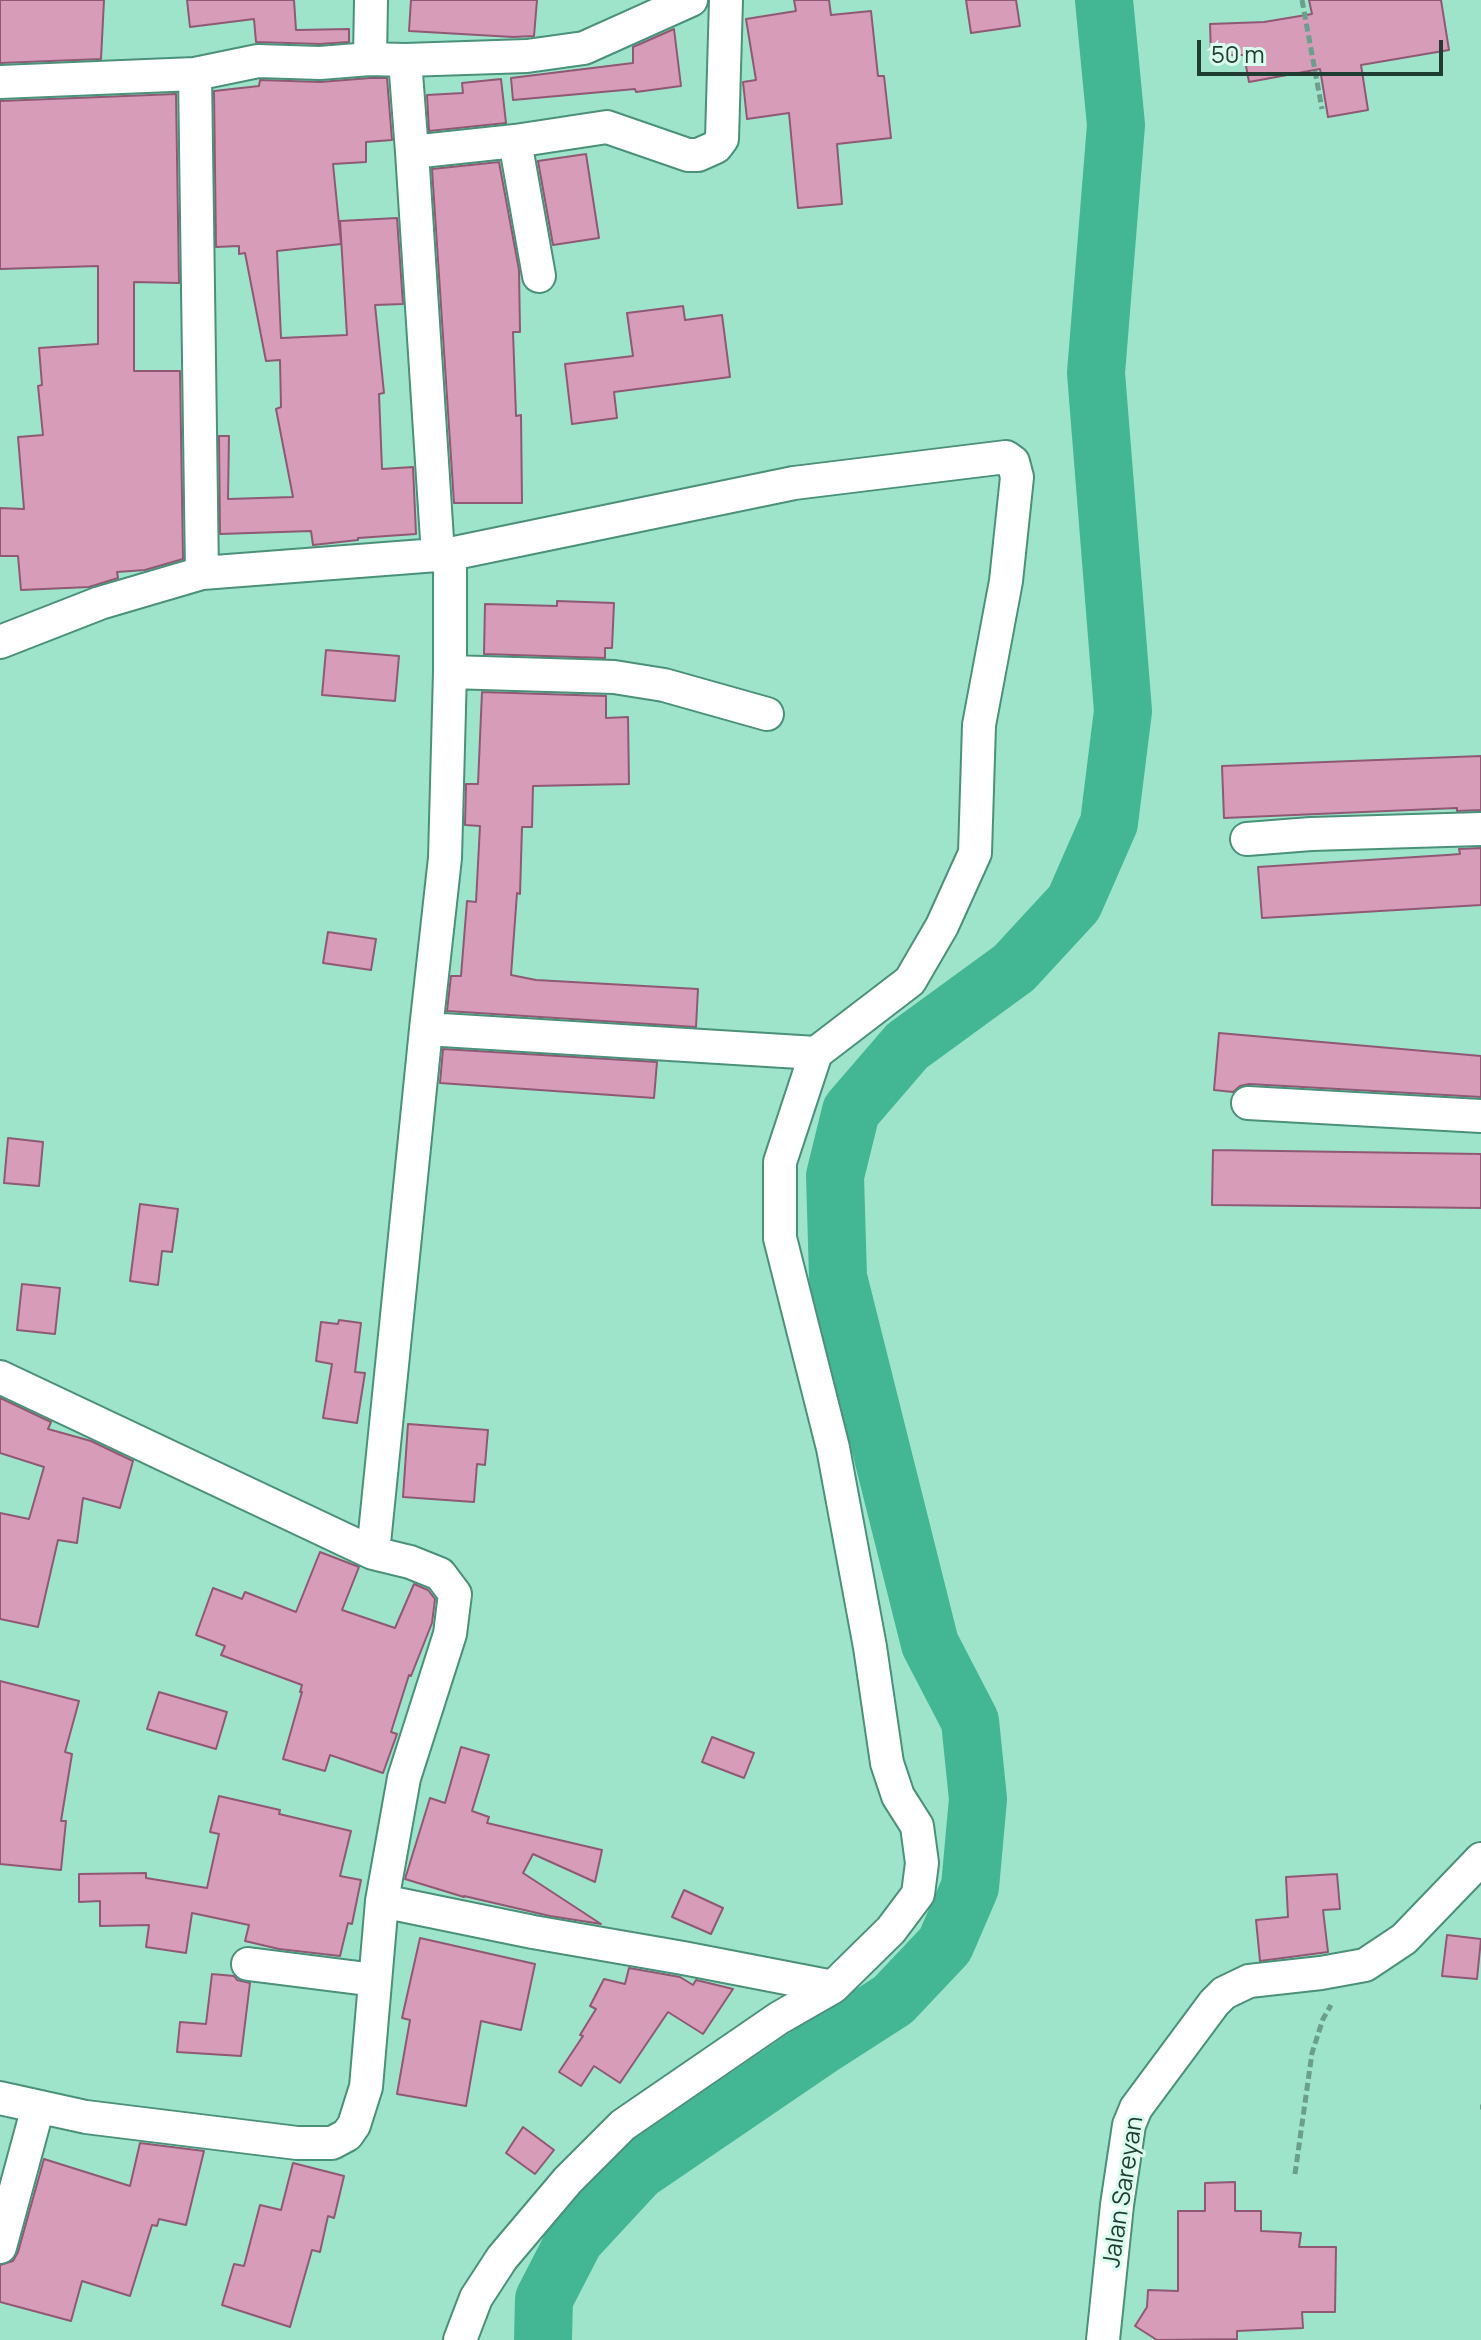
<!DOCTYPE html>
<html>
<head>
<meta charset="utf-8">
<style>
	body { margin:0 }
	#map { position:relative; width:1481px; height:2340px; overflow:hidden; background:#9ee4ca; font-family:Manrope,sans-serif }
	canvas { display:block }
	.scale { position:absolute; left:1197px; top:40px; width:246px; height:36px; box-sizing:border-box; border:4px solid #203d33; border-top:0; padding-left:10px; font-size:24px; line-height:28px; white-space:nowrap; color:#203d33; -webkit-text-stroke:6px #dbfdef; paint-order:stroke }
</style>
</head>
<body>
<div id="map">
<canvas width="1481" height="2340"></canvas>
<div class="scale">50 m</div>
</div>
<script>
const ctx = document.querySelector('canvas').getContext('2d');
ctx.lineJoin = 'round';
const toPath = rows => new Path2D(rows.map(r => 'M' + r).join(''));
function trace(path, color, width, dash) { ctx.strokeStyle = color; ctx.lineWidth = width; ctx.lineCap = dash ? 'butt' : 'round'; ctx.setLineDash(dash || []); ctx.stroke(path); }
function fillPath(path, color) { ctx.fillStyle = color; ctx.fill(path, 'evenodd'); }
function write(font, color, halo, rows, align = 'center') {
  ctx.font = font + ' Manrope,sans-serif'; ctx.lineWidth = 6; ctx.setLineDash([]); ctx.textBaseline = 'middle'; ctx.strokeStyle = halo; ctx.fillStyle = color; for (const [text, x, y, turn = 0] of rows) {
    ctx.save(); ctx.translate(x, y); ctx.rotate((+turn || 0) * Math.PI / 180); ctx.textAlign = isNaN(turn) ? turn : align; if (halo) ctx.strokeText(text, 0, 0); ctx.fillText(text, 0, 0); ctx.restore();
  }
}
trace(toPath([
	[543,2340,544,2299,575,2239,638,2171,823,2045,893,2000,945,1945,970,1887,978,1799,970,1721,930,1644,838,1277,835,1176,851,1111,907,1046,1014,968,1074,903,1109,823,1123,711,1096,373,1116,125,1104,0]
]), '#43b794', 58);
const building = toPath([
	[0,0,104,0,101,59,0,63,0,0],
	[187,0,294,0,296,30,349,29,349,42,320,44,256,42,254,19,190,27,187,0],
	[411,0,537,0,534,36,513,37,409,31,411,0],
	[794,0,829,0,831,15,871,11,878,76,884,76,891,138,837,144,842,204,798,208,789,113,747,119,743,82,756,80,746,19,796,11,794,0],
	[966,0,1016,0,1020,26,971,33,966,0],
	[1309,0,1441,0,1449,50,1361,65,1368,110,1328,117,1320,69,1249,82,1244,55,1211,55,1210,24,1264,22,1312,14,1309,0],
	[674,29,681,86,636,92,635,89,513,100,511,78,633,63,633,47,674,29],
	[370,78,387,78,392,140,366,142,366,162,333,164,341,244,277,251,281,338,347,335,340,221,397,218,403,304,375,305,384,393,379,394,382,469,413,467,416,534,358,538,358,540,313,545,311,531,220,534,219,436,229,436,228,499,293,497,276,409,281,407,280,360,266,361,245,253,239,254,239,246,216,247,214,91,259,86,260,80,320,82,370,78],
	[501,79,506,123,429,131,427,95,463,93,462,83,501,79],
	[176,94,179,283,134,282,134,371,180,371,183,559,145,570,117,572,118,578,89,587,21,590,18,556,0,556,0,508,24,509,18,437,43,435,38,386,42,385,39,348,98,344,98,266,0,269,0,101,176,94],
	[586,154,599,238,553,245,538,161,586,154],
	[499,162,519,270,520,332,513,332,516,416,521,415,522,503,454,503,432,169,499,162],
	[683,306,685,320,722,315,730,377,614,392,617,418,572,424,565,364,633,356,627,313,683,306],
	[557,601,614,603,612,648,605,648,605,658,484,654,485,604,557,606,557,601],
	[326,650,399,656,395,701,322,695,326,650],
	[482,692,606,696,606,718,628,717,629,784,533,786,532,827,522,827,520,894,517,893,511,975,536,980,698,989,696,1027,447,1011,451,976,461,976,467,901,476,902,480,826,465,825,466,784,478,784,482,692],
	[1481,756,1481,810,1457,811,1457,808,1224,818,1222,766,1481,756],
	[1481,848,1481,905,1262,918,1258,867,1447,855,1460,854,1459,849,1481,848],
	[328,932,376,939,371,970,323,963,328,932],
	[1219,1033,1481,1056,1481,1097,1249,1084,1240,1086,1233,1092,1214,1090,1219,1033],
	[443,1049,657,1062,654,1098,440,1083,443,1049],
	[8,1138,43,1142,39,1186,4,1183,8,1138],
	[1213,1150,1481,1154,1481,1208,1212,1205,1213,1150],
	[140,1204,178,1209,172,1252,162,1251,158,1285,130,1281,140,1204],
	[22,1284,60,1288,55,1334,17,1330,22,1284],
	[339,1320,361,1323,355,1372,365,1373,357,1423,323,1418,332,1364,316,1361,321,1322,338,1324,339,1320],
	[0,1398,51,1422,48,1429,91,1441,133,1461,120,1508,83,1498,77,1543,58,1540,38,1627,0,1619,0,1513,29,1519,44,1467,0,1453,0,1398],
	[408,1424,488,1430,485,1465,477,1464,474,1502,403,1497,408,1424],
	[320,1552,359,1567,342,1610,395,1628,414,1584,428,1590,435,1599,432,1623,411,1676,409,1675,391,1732,397,1734,383,1773,330,1755,325,1771,283,1759,302,1692,300,1692,302,1685,221,1655,225,1646,196,1635,213,1588,242,1599,245,1592,296,1612,320,1552],
	[0,1681,79,1701,65,1752,72,1754,61,1821,66,1821,61,1870,0,1864,0,1681],
	[159,1692,227,1712,216,1749,147,1729,159,1692],
	[712,1737,754,1753,744,1778,702,1762,712,1737],
	[461,1747,489,1755,472,1811,489,1817,487,1823,602,1850,595,1882,533,1854,523,1873,601,1924,550,1916,464,1896,464,1897,405,1879,430,1798,445,1803,461,1747],
	[219,1796,280,1810,279,1814,351,1831,340,1876,361,1880,352,1924,348,1923,340,1956,279,1949,245,1941,249,1925,192,1913,186,1953,146,1947,149,1925,100,1926,100,1901,79,1902,79,1874,146,1873,146,1878,207,1888,219,1834,210,1832,219,1796],
	[1337,1874,1340,1909,1323,1910,1328,1952,1260,1961,1256,1920,1288,1917,1286,1877,1337,1874],
	[684,1890,723,1908,711,1934,672,1917,684,1890],
	[1447,1935,1481,1939,1477,1979,1442,1976,1447,1935],
	[420,1938,535,1964,521,2030,481,2021,466,2106,397,2094,410,2020,402,2018,420,1938],
	[629,1968,680,1977,693,1985,696,1980,733,1989,703,2034,668,2012,620,2083,594,2066,581,2086,559,2072,583,2036,580,2035,596,2009,590,2006,604,1979,625,1984,629,1968],
	[212,1974,234,1976,237,1980,250,1983,241,2056,177,2052,180,2022,206,2024,212,1974],
	[523,2127,554,2150,535,2174,506,2153,523,2127],
	[140,2143,204,2151,186,2225,159,2219,157,2226,152,2225,130,2296,82,2281,71,2321,0,2302,0,2265,13,2261,18,2252,44,2159,130,2186,140,2143],
	[293,2163,344,2176,334,2218,328,2216,320,2252,312,2250,290,2327,222,2305,234,2264,244,2266,260,2205,281,2210,293,2163],
	[1235,2182,1235,2211,1261,2211,1261,2231,1301,2233,1299,2247,1336,2247,1335,2312,1302,2312,1303,2328,1237,2331,1237,2339,1157,2340,1135,2326,1147,2307,1148,2290,1178,2291,1178,2211,1205,2211,1205,2183,1235,2182]
]);
fillPath(building, '#d79cb8');
trace(building, '#8f5973', 2);
const street = toPath([
	[370,59,371,0],
	[405,60,527,56,584,48,691,0],
	[195,74,202,573],
	[0,82,195,74,258,61,320,63,370,59,405,60,412,152,515,141,607,127,688,155,698,155,716,147,722,139,726,0],
	[515,141,539,276],
	[412,152,438,555],
	[450,554,450,672,614,677,664,685,767,714],
	[0,642,100,603,202,573,450,554,794,483,1006,457,1013,462,1017,477,1006,581,979,725,975,853,942,926,910,981,816,1053,780,1162,780,1238,833,1448,870,1647,887,1763,898,1796,917,1826,922,1863,918,1894,891,1930,833,1987,779,2018,623,2125,568,2180,502,2258,476,2298,460,2340],
	[450,672,445,858,426,1029,816,1053],
	[1247,839,1311,834,1481,829],
	[1248,1103,1481,1116],
	[0,1377,373,1553,410,1562,440,1574,455,1594,450,1634,404,1778,382,1901,366,2087,354,2125,347,2135,332,2143,297,2143,86,2117,0,2098],
	[373,1553,426,1029],
	[382,1901,533,1932,683,1958,833,1987],
	[248,1964,375,1980],
	[0,2247,38,2107],
	[1103,2340,1117,2205,1129,2125,1136,2108,1214,2003,1224,1993,1249,1981,1321,1973,1365,1965,1404,1939,1481,1859]
]);
trace(street, '#4b9078', 36);
trace(toPath([
	[1302,0,1322,109],
	[1480,2107,1481,2107],
	[1295,2174,1312,2053,1323,2019,1331,2005]
]), '#6a9f8c', 5, [8, 4]);
trace(street, '#fff', 32);
write('24px', '#203d33', '#dbfdef', [
	["Jalan Sareyan",1124,2192,-81]
]);
</script>
</body>
</html>
